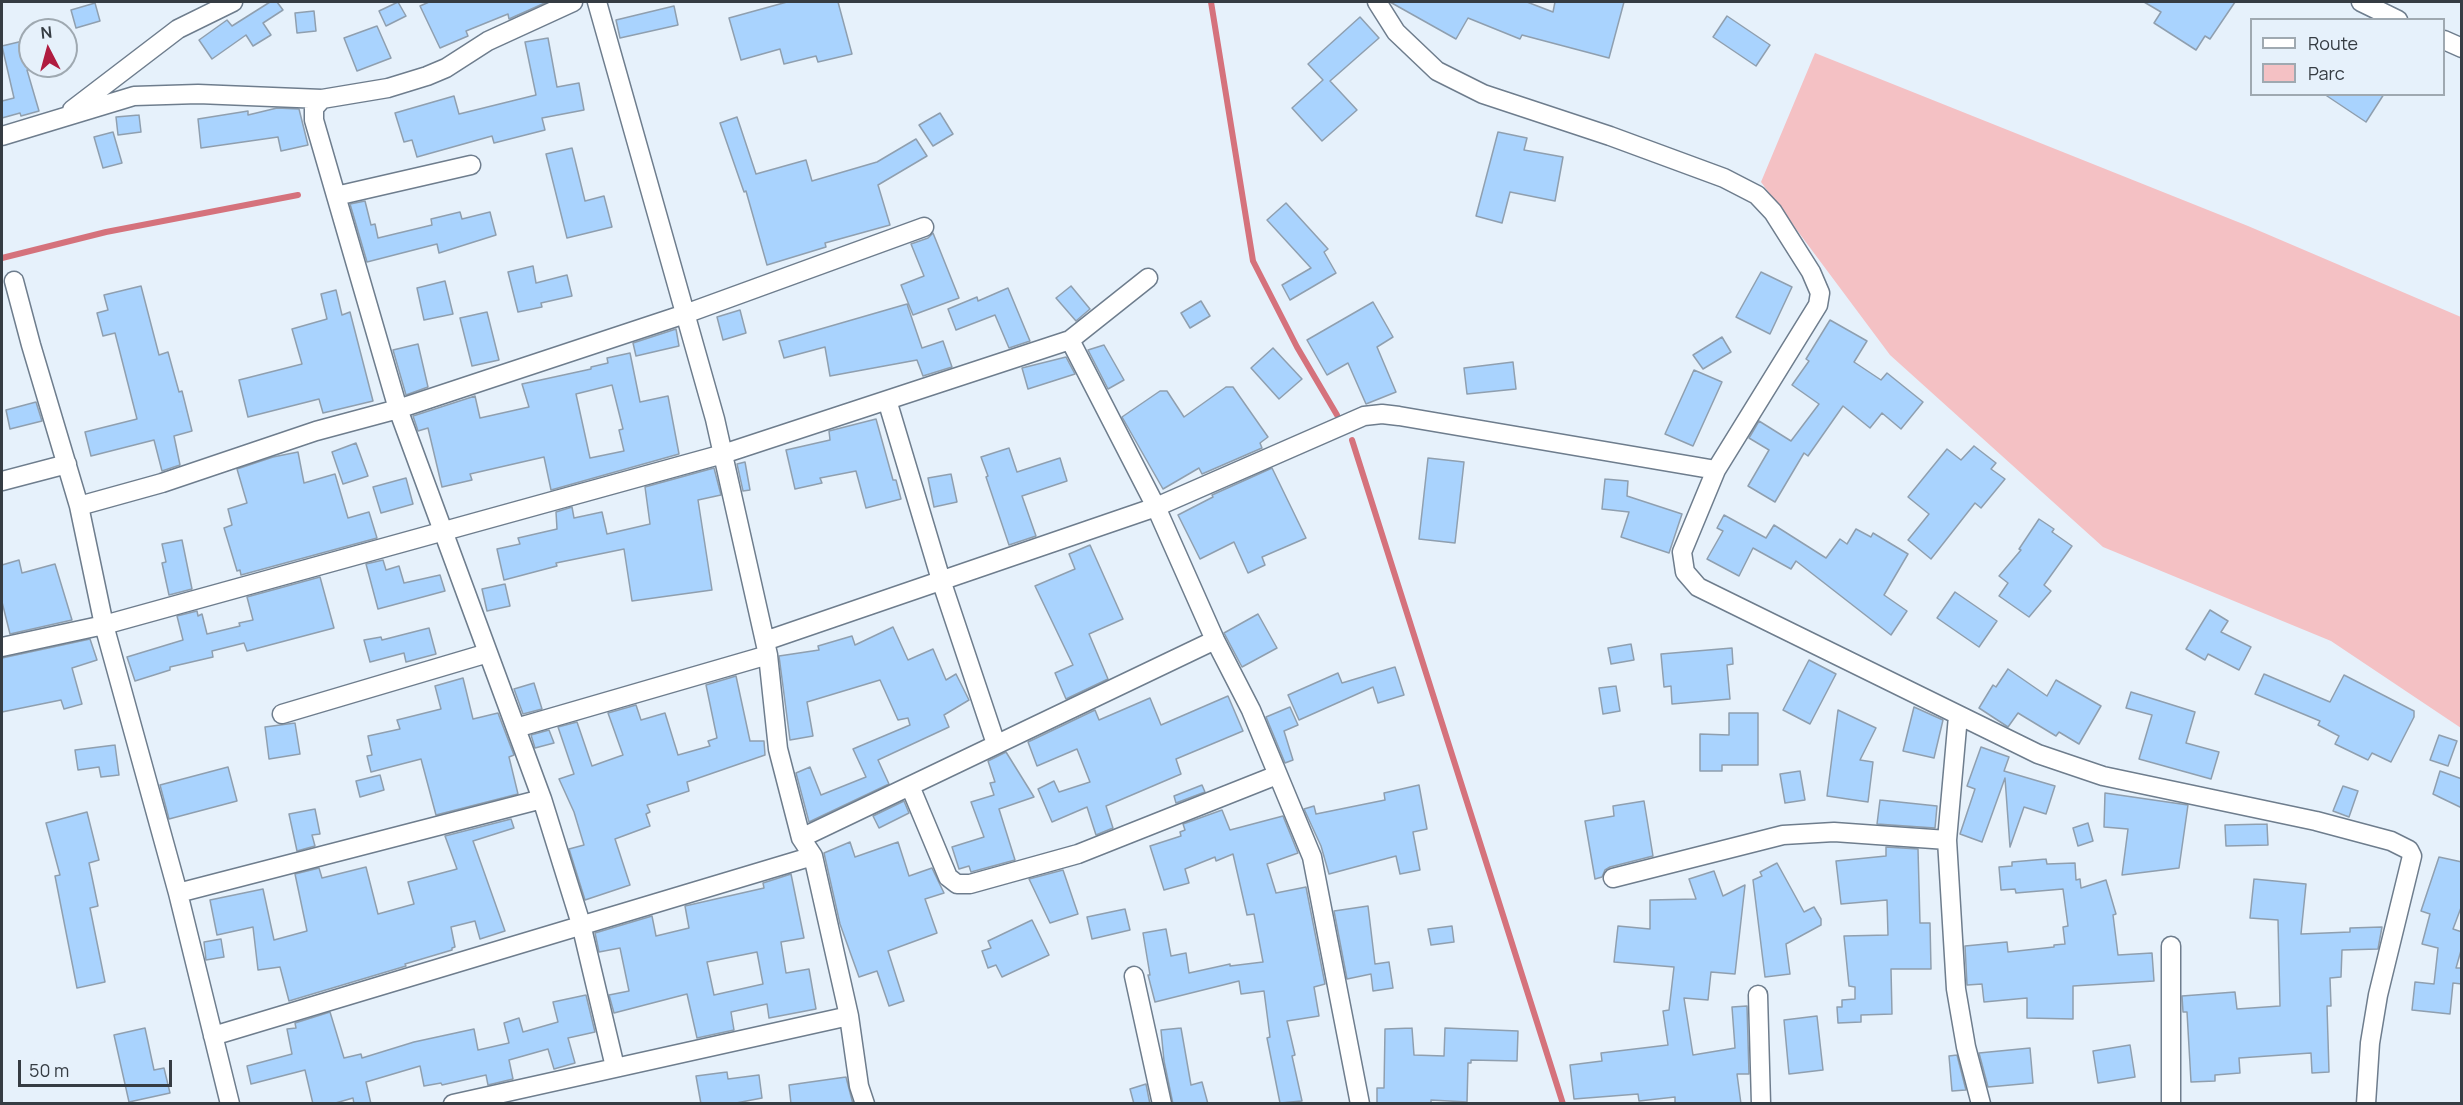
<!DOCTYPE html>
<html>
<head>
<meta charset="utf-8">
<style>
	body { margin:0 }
	#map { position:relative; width:2463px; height:1105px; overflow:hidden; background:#e6f1fb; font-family:Manrope,sans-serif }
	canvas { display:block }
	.frame { position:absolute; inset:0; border:3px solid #353c43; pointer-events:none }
	.legend { position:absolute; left:2250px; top:18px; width:195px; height:78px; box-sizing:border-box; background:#e6f1fb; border:2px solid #9fa9b1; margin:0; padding:8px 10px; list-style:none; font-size:18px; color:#353c43 }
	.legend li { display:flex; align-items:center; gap:12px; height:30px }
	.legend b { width:30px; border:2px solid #9fa9b1 }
	.north { position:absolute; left:18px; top:18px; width:60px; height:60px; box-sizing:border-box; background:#e6f1fb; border:2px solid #9fa9b1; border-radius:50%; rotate:354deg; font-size:16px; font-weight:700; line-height:24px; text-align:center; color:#353c43 }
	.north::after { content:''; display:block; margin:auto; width:21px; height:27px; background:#b01c40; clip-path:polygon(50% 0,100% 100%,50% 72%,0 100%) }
	.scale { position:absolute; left:18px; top:1060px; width:154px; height:27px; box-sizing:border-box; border:3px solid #353c43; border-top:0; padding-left:8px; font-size:18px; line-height:21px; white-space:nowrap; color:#353c43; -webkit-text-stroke:4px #e6f1fb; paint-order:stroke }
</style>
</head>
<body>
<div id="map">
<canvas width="2463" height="1105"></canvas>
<div class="frame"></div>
<ul class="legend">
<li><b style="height:8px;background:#fff"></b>Route</li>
<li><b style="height:16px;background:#f4c1c4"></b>Parc</li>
</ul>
<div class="north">N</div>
<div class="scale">50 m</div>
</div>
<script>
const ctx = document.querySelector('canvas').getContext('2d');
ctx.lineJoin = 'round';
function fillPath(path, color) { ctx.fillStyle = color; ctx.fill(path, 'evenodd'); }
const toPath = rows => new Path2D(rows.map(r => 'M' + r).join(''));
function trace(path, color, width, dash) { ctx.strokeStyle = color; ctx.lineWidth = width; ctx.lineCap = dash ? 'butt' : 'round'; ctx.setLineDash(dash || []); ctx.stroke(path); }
fillPath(toPath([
	[1815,53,2248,226,2461,317,2461,728,2331,641,2103,547,1890,355,1761,182]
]), '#f4c1c4');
trace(toPath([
	[1211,2,1253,261,1297,347,1337,415],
	[2,258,106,232,298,195],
	[1352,440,1563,1104]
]), '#d5727c', 6);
const building = toPath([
	[270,2,277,2,283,10,263,23,271,35,253,46,246,35,212,59,199,40,227,20,232,26,270,2],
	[398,2,406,16,386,26,379,11,398,2],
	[429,2,547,2,509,19,508,14,466,31,468,36,440,48,420,6,429,2],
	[787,2,838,2,852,54,818,62,816,56,784,64,780,49,741,60,729,18,787,2],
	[1390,2,1527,2,1553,12,1555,2,1624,2,1609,58,1522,35,1520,39,1468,18,1456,39,1390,2],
	[2144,2,2235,2,2210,39,2205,36,2196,50,2154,23,2161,12,2144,2],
	[95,3,100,21,76,28,71,10,95,3],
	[674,6,678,25,620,38,616,20,674,6],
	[314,11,316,31,297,33,295,13,314,11],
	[1727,16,1770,45,1756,66,1713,37,1727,16],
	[1360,17,1379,38,1330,81,1357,110,1322,141,1292,108,1323,80,1308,64,1360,17],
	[377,26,391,58,357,71,344,38,377,26],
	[548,38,557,87,579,83,584,110,542,118,545,130,494,143,492,136,417,157,412,140,404,142,395,113,454,96,459,114,536,95,525,42,548,38],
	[27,40,30,66,33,66,34,69,27,70,39,111,21,116,20,113,2,118,2,101,14,98,2,46,27,40],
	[2324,94,2384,94,2366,122,2324,94],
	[277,108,299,109,308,145,281,151,278,137,201,148,198,119,248,111,248,115,277,108],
	[940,113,953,134,933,146,919,125,940,113],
	[139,115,141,132,118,135,116,117,139,115],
	[737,117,756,174,806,160,812,181,877,162,916,139,927,156,878,185,890,225,825,243,826,247,767,265,746,191,744,192,720,123,737,117],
	[113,132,122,163,103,168,94,137,113,132],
	[1498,132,1527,138,1524,150,1563,157,1555,201,1510,192,1502,223,1476,216,1498,132],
	[572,148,585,201,604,196,612,227,567,238,546,154,572,148],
	[365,201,371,225,375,224,378,238,432,225,431,219,460,212,462,219,490,212,496,235,439,253,437,244,367,262,350,204,365,201],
	[1286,203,1328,249,1324,252,1336,273,1290,300,1282,285,1311,268,1267,220,1286,203],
	[933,233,959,298,913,315,901,285,924,276,911,244,928,238,933,233],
	[533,266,536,283,567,275,572,296,541,303,542,307,518,312,508,272,533,266],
	[1761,272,1792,287,1770,334,1736,317,1761,272],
	[445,281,453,314,424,320,417,288,445,281],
	[141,286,159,355,168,352,179,392,182,391,192,431,174,436,180,465,162,471,154,440,91,456,85,432,137,419,115,333,103,336,97,313,108,310,104,295,141,286],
	[1071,286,1090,309,1076,321,1056,298,1071,286],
	[1008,288,1030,341,1009,348,995,315,956,330,948,309,977,297,978,301,1008,288],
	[336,290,342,315,350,312,373,401,323,413,319,399,248,417,239,380,302,364,292,329,327,319,321,294,336,290],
	[1201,301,1210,316,1190,328,1181,313,1201,301],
	[1373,302,1393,337,1377,347,1396,392,1366,404,1348,363,1327,375,1307,340,1373,302],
	[907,304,922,348,943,341,952,367,923,376,917,360,830,376,825,347,784,358,779,341,907,304],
	[740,310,746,333,723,340,717,317,740,310],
	[487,312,499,360,472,366,460,318,487,312],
	[1830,320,1867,341,1854,362,1881,380,1887,373,1923,402,1901,429,1882,413,1870,428,1843,406,1808,456,1804,453,1775,502,1748,486,1769,450,1749,438,1759,421,1791,441,1819,404,1792,385,1809,361,1806,359,1830,320],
	[676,329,679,346,636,356,633,343,676,329],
	[1722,337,1731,352,1703,369,1693,355,1722,337],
	[418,344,428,387,406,395,393,350,418,344],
	[1104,345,1124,380,1108,389,1088,350,1104,345],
	[1273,348,1302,379,1279,399,1251,368,1273,348],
	[630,353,640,402,668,396,679,454,551,490,544,457,470,474,472,480,442,487,428,428,418,431,413,416,475,396,480,418,529,407,522,384,591,369,591,367,608,363,607,358,630,353],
	[612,385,623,429,619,430,624,451,590,458,576,394,612,385],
	[1066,357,1075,374,1028,389,1022,368,1066,357],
	[1513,362,1516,389,1467,394,1464,368,1513,362],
	[1694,370,1722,382,1693,446,1665,434,1694,370],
	[1226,387,1233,387,1268,437,1260,443,1262,448,1202,474,1199,468,1163,489,1122,417,1160,391,1167,391,1184,417,1226,387],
	[36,402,42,421,10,429,6,410,36,402],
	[876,419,893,480,896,480,901,499,866,508,856,471,820,478,822,483,795,489,786,450,830,440,829,431,876,419],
	[356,443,368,476,343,484,332,452,356,443],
	[1974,446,1996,463,1991,469,2005,479,1981,508,1975,503,1931,559,1908,540,1929,514,1908,497,1947,449,1961,460,1974,446],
	[1009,448,1017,472,1060,458,1067,481,1022,496,1036,536,1009,545,986,477,988,476,981,457,1009,448],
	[298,452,304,483,335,474,348,518,369,512,377,538,241,575,240,570,237,571,224,528,232,525,228,509,247,503,237,469,273,457,298,452],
	[1428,458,1464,462,1455,543,1419,539,1428,458],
	[745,462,750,490,743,491,737,464,745,462],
	[714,468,721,495,698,500,712,590,632,601,624,549,556,563,557,566,504,580,497,549,520,544,518,538,557,529,556,512,572,507,574,518,602,512,607,534,650,524,645,487,714,468],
	[1272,468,1306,538,1262,557,1265,565,1248,573,1234,542,1200,559,1178,515,1213,497,1212,495,1272,468],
	[951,474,957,502,934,507,928,478,951,474],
	[406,478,413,504,381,513,373,487,406,478],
	[1605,479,1628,481,1627,496,1682,514,1669,553,1621,537,1629,512,1602,509,1605,479],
	[1724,515,1766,538,1774,525,1826,558,1840,539,1847,544,1856,529,1871,537,1873,533,1908,554,1884,595,1907,611,1891,635,1796,561,1791,569,1753,548,1739,576,1707,559,1723,531,1717,528,1724,515],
	[2039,519,2054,529,2052,532,2072,546,2044,585,2051,591,2029,617,1999,596,2008,583,1999,576,2021,550,2019,549,2039,519],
	[182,540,192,589,169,595,162,563,166,562,162,544,182,540],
	[1090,545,1123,619,1089,634,1108,679,1066,699,1055,673,1073,665,1035,586,1075,569,1069,554,1090,545],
	[19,560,22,573,55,564,72,620,10,634,2,602,2,565,19,560],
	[383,560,386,570,399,566,404,583,440,575,445,591,378,609,366,564,383,560],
	[320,577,334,628,247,651,244,643,212,651,213,657,170,667,170,670,135,681,127,657,183,640,177,616,197,611,198,616,202,614,207,634,240,626,239,623,253,620,247,597,320,577],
	[505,584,510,606,487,611,482,589,505,584],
	[1955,592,1997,621,1979,647,1937,618,1955,592],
	[2210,610,2228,621,2221,632,2251,647,2239,670,2208,654,2205,660,2186,649,2210,610],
	[1258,614,1277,648,1242,667,1224,633,1258,614],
	[893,627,908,660,933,649,946,680,956,674,969,700,944,715,949,727,878,760,889,784,809,822,796,773,810,767,821,795,866,777,853,749,910,725,908,718,898,720,880,680,807,702,813,736,790,740,779,656,819,650,818,646,852,636,855,645,893,627],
	[429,628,436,654,406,662,404,653,370,662,364,640,381,637,382,640,429,628],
	[90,639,97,660,72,668,82,704,64,709,61,700,2,712,2,658,90,639],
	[1631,644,1634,660,1611,664,1608,648,1631,644],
	[1732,648,1733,664,1727,665,1730,699,1672,704,1671,686,1664,687,1661,654,1732,648],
	[1809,660,1836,674,1810,724,1783,710,1809,660],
	[1395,667,1404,695,1378,703,1373,687,1299,720,1288,695,1338,673,1342,683,1395,667],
	[2008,669,2047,696,2056,680,2101,706,2079,744,2059,732,2056,736,2018,713,2008,727,1979,708,1993,685,1996,687,2008,669],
	[2264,674,2330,702,2344,675,2414,711,2414,717,2391,762,2372,753,2368,760,2335,744,2339,736,2318,725,2320,721,2255,694,2264,674],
	[736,676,750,741,764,741,765,755,687,782,689,791,647,805,650,812,646,814,650,826,615,839,630,885,585,900,569,849,584,845,574,812,559,779,574,774,558,727,577,722,592,766,623,755,608,713,636,705,641,720,665,713,678,755,710,746,708,741,717,738,706,685,736,676],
	[463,678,473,719,498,713,514,755,509,757,518,794,436,815,421,759,371,772,367,756,372,755,368,736,400,729,397,720,441,709,435,686,463,678],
	[534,683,542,709,523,714,514,689,534,683],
	[1616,686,1620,711,1603,714,1599,688,1616,686],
	[2131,692,2195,712,2186,743,2219,752,2211,779,2139,759,2152,715,2126,708,2131,692],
	[1228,696,1243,731,1176,759,1181,774,1106,806,1113,828,1096,835,1087,807,1052,822,1038,789,1054,781,1059,792,1090,782,1077,749,1037,766,1028,742,1095,710,1099,720,1150,698,1161,725,1228,696],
	[1290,707,1298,725,1284,731,1293,760,1285,763,1266,717,1290,707],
	[1914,707,1943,720,1934,758,1903,751,1914,707],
	[1838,710,1876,728,1860,760,1873,762,1868,802,1827,796,1838,710],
	[1729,713,1758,713,1758,765,1722,765,1722,771,1700,771,1700,734,1729,735,1729,713],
	[295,723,300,754,269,759,265,727,295,723],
	[549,730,554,743,535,748,531,735,549,730],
	[2439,735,2457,741,2448,766,2430,760,2439,735],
	[115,745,119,775,101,777,99,767,78,770,75,750,115,745],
	[1981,747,2009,757,2004,771,2055,786,2046,814,2024,807,2010,847,2005,778,1982,842,1960,834,1975,789,1967,786,1981,747],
	[1006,752,1034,797,999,809,1015,860,971,872,969,866,959,869,952,847,984,837,971,802,994,795,990,783,995,782,988,761,1006,752],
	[228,767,237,801,169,819,160,785,228,767],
	[1800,771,1805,800,1785,803,1780,774,1800,771],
	[2440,771,2462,779,2462,808,2433,794,2440,771],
	[380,775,384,790,360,797,356,781,380,775],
	[1202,785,1205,792,1176,803,1174,796,1202,785],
	[1419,785,1427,829,1413,832,1420,870,1400,874,1396,856,1329,874,1321,846,1304,809,1314,806,1316,814,1385,800,1384,793,1419,785],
	[2343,786,2358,791,2349,817,2333,811,2343,786],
	[2105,793,2188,805,2179,868,2122,875,2128,829,2104,827,2105,793],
	[1880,800,1937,806,1935,828,1877,824,1880,800],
	[904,801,909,813,879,828,873,816,904,801],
	[1644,801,1653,856,1610,867,1605,870,1602,877,1595,879,1585,821,1614,816,1613,806,1644,801],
	[315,809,320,834,312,835,315,846,297,851,289,814,315,809],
	[1222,810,1230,830,1283,816,1298,853,1267,864,1276,893,1306,887,1325,984,1314,987,1319,1016,1287,1021,1295,1055,1292,1056,1302,1101,1280,1103,1267,1038,1270,1037,1264,991,1241,994,1239,981,1155,1002,1148,975,1150,975,1143,933,1166,929,1171,956,1186,953,1189,973,1230,964,1230,966,1263,962,1254,914,1247,915,1233,854,1216,861,1215,857,1185,869,1189,883,1164,890,1150,846,1181,836,1180,832,1185,830,1183,824,1222,810],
	[87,812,99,860,89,863,98,906,90,908,105,982,77,988,55,876,60,875,46,823,87,812],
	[511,819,514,828,473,841,505,931,480,939,475,921,451,927,455,947,452,948,452,950,405,964,406,966,289,1001,280,967,258,970,253,927,217,935,210,900,263,889,274,940,307,931,295,874,319,868,322,878,366,867,378,914,414,904,408,882,457,869,445,836,511,819],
	[2088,823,2093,841,2078,846,2073,828,2088,823],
	[2267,824,2268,845,2226,846,2225,825,2267,824],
	[850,842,855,857,898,842,909,876,932,868,944,893,925,899,937,933,888,951,904,1001,889,1006,877,971,859,977,840,924,824,853,850,842],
	[1886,847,1918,849,1920,923,1930,923,1931,969,1891,969,1892,1014,1861,1015,1861,1022,1838,1023,1837,1007,1842,1007,1842,1000,1855,999,1855,987,1849,986,1844,936,1888,935,1887,900,1841,904,1836,861,1886,856,1886,847],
	[2439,857,2462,862,2462,905,2453,929,2462,932,2462,947,2456,968,2462,968,2462,984,2453,983,2450,1014,2412,1010,2415,982,2434,984,2438,948,2422,944,2430,914,2421,911,2439,857],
	[2046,859,2047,864,2075,863,2076,880,2080,879,2081,888,2106,880,2116,914,2113,915,2118,955,2152,953,2154,981,2073,986,2073,1019,2027,1018,2027,998,1984,1002,1982,984,1967,985,1965,946,2007,942,2008,952,2054,947,2054,945,2065,944,2063,927,2068,926,2063,889,2016,893,2015,889,2001,890,1999,867,2012,866,2012,862,2046,859],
	[1777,863,1804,912,1814,907,1821,919,1821,925,1786,944,1790,974,1765,977,1753,880,1762,876,1760,872,1777,863],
	[1063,870,1078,914,1050,923,1029,879,1063,870],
	[1714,871,1723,896,1745,885,1735,974,1711,972,1708,1000,1684,998,1693,1055,1735,1048,1732,1007,1747,1006,1749,1074,1737,1074,1741,1104,1675,1104,1675,1097,1639,1101,1638,1094,1574,1099,1570,1065,1602,1061,1601,1053,1668,1045,1663,1011,1669,1010,1674,967,1614,962,1618,926,1650,929,1650,900,1696,899,1689,879,1714,871],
	[791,874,804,938,781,942,786,973,809,969,816,1009,769,1018,767,1004,731,1012,734,1030,697,1038,687,994,614,1013,609,995,629,991,620,948,599,952,595,933,652,916,656,936,689,928,685,906,764,888,763,883,791,874],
	[757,952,763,984,714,995,707,962,757,952],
	[2254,879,2306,884,2301,934,2350,932,2350,928,2382,927,2378,949,2342,950,2341,977,2330,978,2331,1006,2327,1006,2329,1072,2312,1073,2311,1053,2239,1058,2240,1073,2215,1075,2215,1081,2191,1082,2187,1012,2183,1012,2182,996,2235,992,2237,1009,2280,1006,2278,920,2250,918,2254,879],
	[1368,906,1375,964,1389,962,1393,988,1373,991,1371,974,1347,979,1334,911,1368,906],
	[1125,909,1130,930,1092,939,1087,917,1125,909],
	[1032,920,1049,955,1002,977,996,965,988,968,982,951,991,948,988,941,1032,920],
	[1452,926,1454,942,1431,945,1428,929,1452,926],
	[221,939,224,957,206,960,204,942,221,939],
	[586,995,595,1032,568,1038,575,1063,554,1069,548,1049,509,1060,513,1079,488,1085,486,1075,442,1085,441,1083,424,1086,420,1066,366,1082,371,1104,354,1104,353,1098,332,1104,313,1104,305,1070,251,1084,247,1066,292,1054,287,1029,296,1028,295,1023,330,1012,344,1058,361,1054,362,1058,414,1042,474,1029,478,1050,509,1043,504,1023,519,1018,523,1032,558,1022,553,1002,586,995],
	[1817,1016,1823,1070,1789,1074,1784,1020,1817,1016],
	[145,1028,154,1070,164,1068,170,1093,129,1102,114,1035,145,1028],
	[1181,1028,1191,1085,1202,1082,1208,1104,1173,1104,1164,1061,1161,1030,1181,1028],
	[1412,1028,1414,1055,1444,1056,1445,1028,1518,1031,1517,1061,1471,1060,1471,1063,1468,1063,1467,1102,1431,1100,1431,1104,1377,1104,1377,1088,1384,1088,1385,1029,1412,1028],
	[2130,1045,2135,1077,2098,1083,2093,1051,2130,1045],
	[2030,1048,2033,1083,1988,1087,1979,1053,2030,1048],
	[1957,1055,1966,1090,1952,1091,1949,1056,1957,1055],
	[727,1072,728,1079,759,1075,762,1098,731,1104,701,1104,696,1076,727,1072],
	[846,1077,853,1104,791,1104,789,1085,846,1077],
	[1146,1084,1150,1104,1134,1104,1130,1089,1146,1084]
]);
fillPath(building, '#a9d3fe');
trace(building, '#8f9faf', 1.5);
const street = toPath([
	[597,2,715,419,768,655,778,749,801,838,813,856,849,1016,859,1086,865,1104],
	[1377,2,1396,32,1437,71,1483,94,1610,136,1724,178,1757,195,1773,212,1811,272,1820,293,1818,305,1716,470,1682,552,1685,572,1698,587,2038,754,2103,776,2316,821,2391,841,2409,850,2412,856,2378,995,2370,1043,2366,1104],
	[2361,2,2398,20],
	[2444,40,2462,48],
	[72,110,178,29,233,2],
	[2,136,134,96,198,94,322,99],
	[336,196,471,165],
	[14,281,31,345,79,506,104,625,178,893,230,1104],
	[1070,340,1156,507,1215,640,1251,710,1312,857,1360,1104],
	[887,400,941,580,996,744],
	[2,481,67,464],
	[79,506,162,483,316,431,398,409,314,120,314,108,322,99,388,88,427,76,446,68,488,41,573,2],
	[765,641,1156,507,1364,416,1382,414,1399,416,1716,470],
	[2,647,104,625,723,454,1070,340,1148,278],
	[282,714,488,653],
	[1958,716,1947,840,1956,989,1966,1047,1981,1104],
	[516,728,768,655],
	[910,786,948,877,957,884,970,884,1078,854,1277,775],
	[801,838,1215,640],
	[1613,878,1783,835,1834,832,1947,840],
	[178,893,542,799],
	[1134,976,1162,1104],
	[1758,995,1761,1104],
	[213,1036,813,856],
	[615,1067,581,924,542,799,398,409,685,314,924,227],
	[453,1104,849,1016],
	[2171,1104,2171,946]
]);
trace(street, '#6e7d8d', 21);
trace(street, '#fff', 18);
</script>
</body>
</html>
